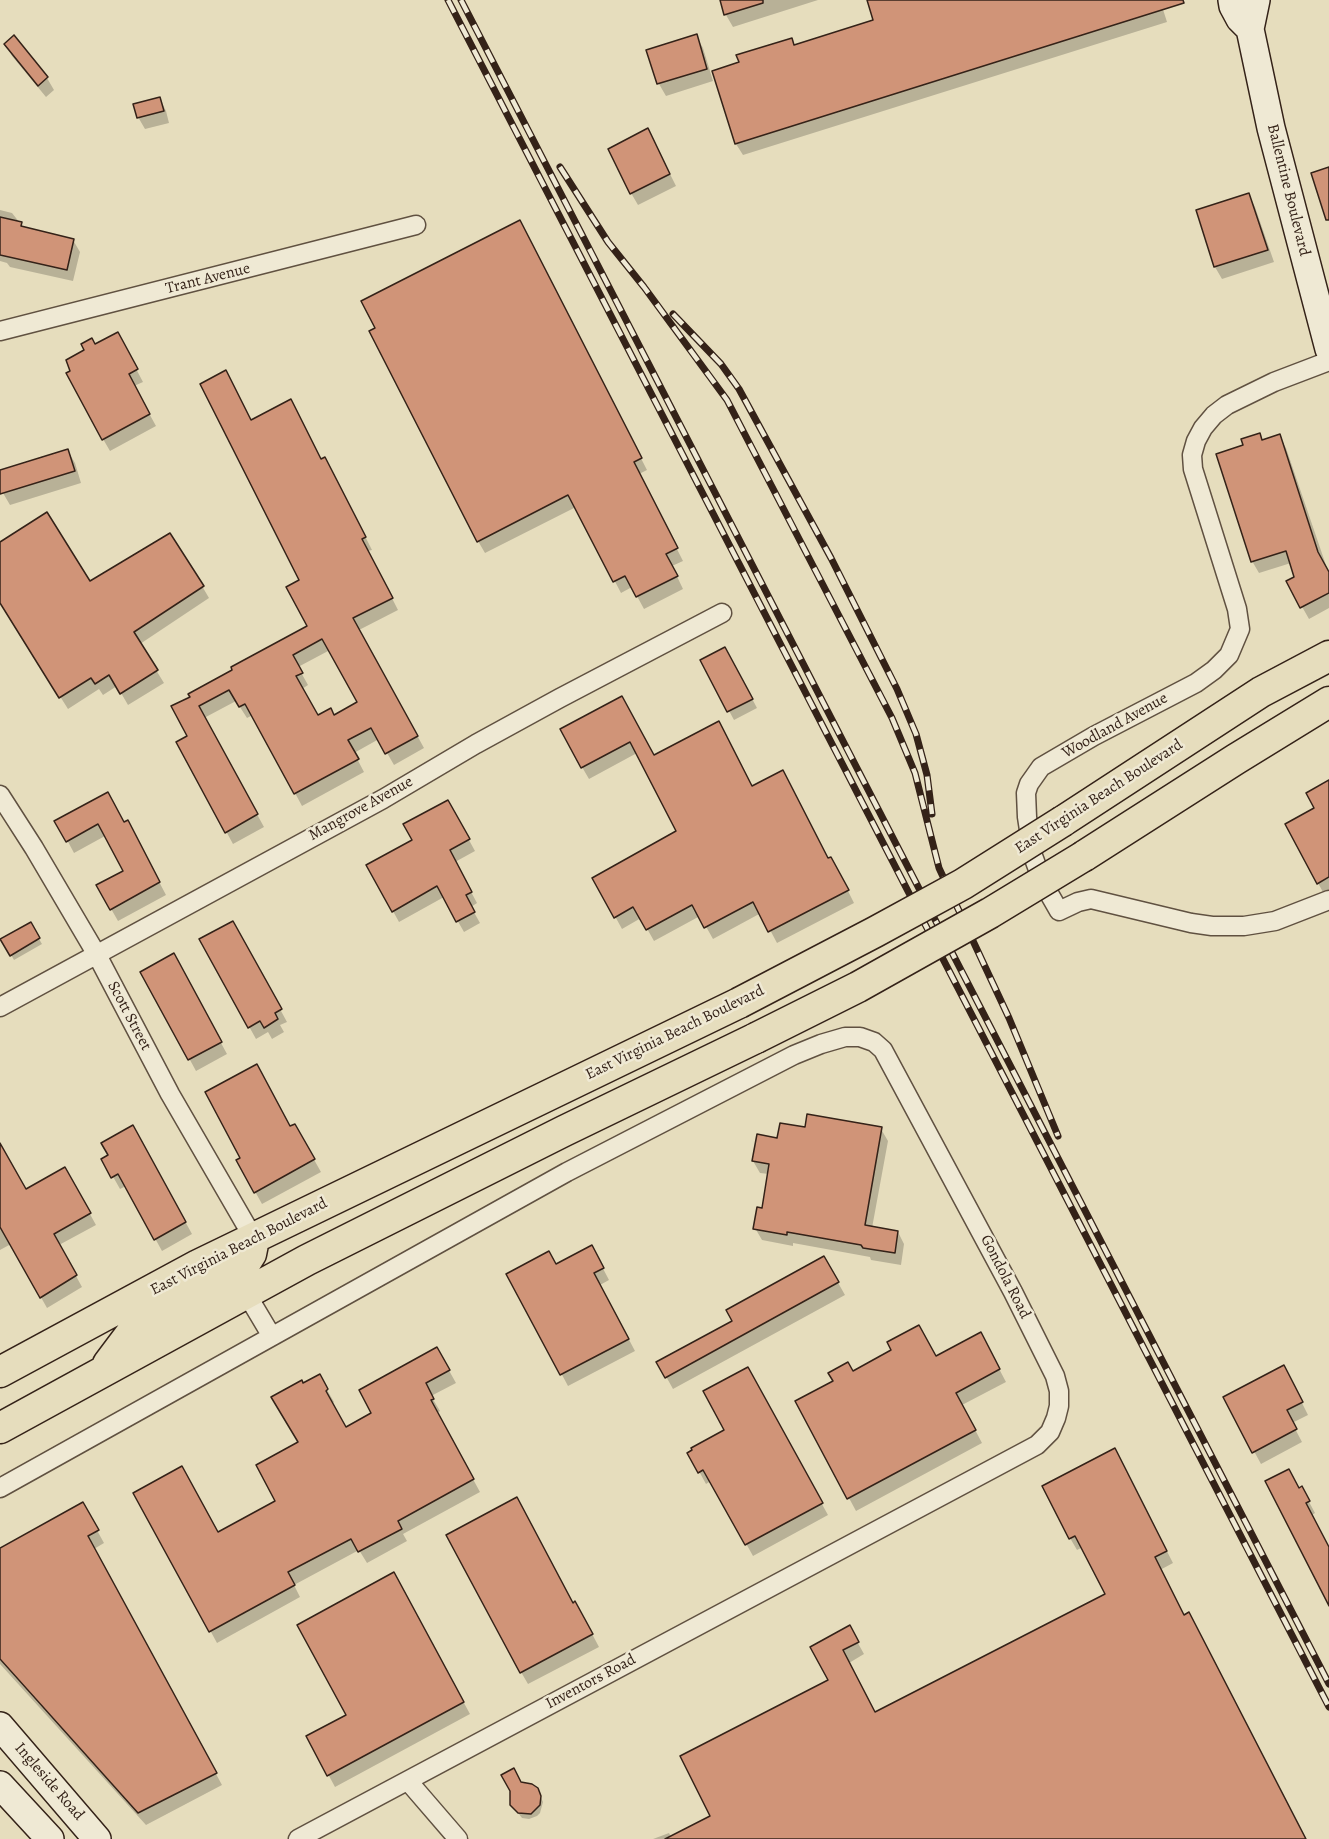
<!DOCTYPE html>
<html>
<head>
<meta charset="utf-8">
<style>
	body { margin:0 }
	canvas { display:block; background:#e6ddbd }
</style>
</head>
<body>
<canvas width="1329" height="1839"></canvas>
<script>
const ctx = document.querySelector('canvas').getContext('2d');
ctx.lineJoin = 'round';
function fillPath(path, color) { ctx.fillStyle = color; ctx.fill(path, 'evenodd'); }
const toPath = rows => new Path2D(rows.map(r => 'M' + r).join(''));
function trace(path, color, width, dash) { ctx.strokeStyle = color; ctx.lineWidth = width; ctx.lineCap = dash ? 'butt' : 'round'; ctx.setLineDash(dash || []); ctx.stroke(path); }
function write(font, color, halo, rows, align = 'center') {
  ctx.font = font + ' Alegreya,serif'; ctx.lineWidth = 5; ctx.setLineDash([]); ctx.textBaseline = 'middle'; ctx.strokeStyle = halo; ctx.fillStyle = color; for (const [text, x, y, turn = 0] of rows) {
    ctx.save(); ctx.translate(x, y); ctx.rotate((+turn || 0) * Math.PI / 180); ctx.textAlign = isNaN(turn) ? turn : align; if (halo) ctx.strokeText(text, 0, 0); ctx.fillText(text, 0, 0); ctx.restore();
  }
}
fillPath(toPath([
	[721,0,818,0,733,27,726,15],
	[878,0,1160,0,1167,22,743,155,736,144,795,46,875,21],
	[696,36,703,48,713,81,666,96,659,84,648,51],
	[14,37,47,78,54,90,46,97,12,56,6,44],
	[160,99,166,111,169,123,145,129,138,117],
	[654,142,676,186,638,205,631,193],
	[1249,195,1255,207,1274,262,1222,279,1215,267,1198,211],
	[0,210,12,213,24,228,73,240,80,252,73,281,10,267,7,263,0,261],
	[526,234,647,470,639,474,683,561,672,566,683,589,644,609,632,587,621,593,576,507,485,553,478,541],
	[95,346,124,346,143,382,134,386,156,426,110,451,103,439],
	[251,421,321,460,332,471,372,550,368,551,398,610,359,630,424,748,394,765,379,739,354,753,364,772,302,806,253,715,247,718,236,701,204,718,264,827,233,844,178,743,189,736,173,707,309,627,301,581],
	[330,650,359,703,334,717,317,717,302,689,308,685,298,667],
	[1259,435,1263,441,1279,436,1286,448,1329,574,1329,608,1309,619,1288,582,1296,577,1291,563,1259,573,1252,561,1245,446],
	[68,451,75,463,81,483,10,505,3,493,0,482,0,472],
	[0,543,89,583,202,586,209,598,140,644,164,683,128,705,117,686,103,695,99,689,68,709,0,601],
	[730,657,757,708,734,720,702,661],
	[622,698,654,757,752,788,828,860,838,871,854,903,777,943,761,913,713,939,700,916,654,941,641,918,622,929,594,878,678,832,637,753,589,779,582,767],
	[1329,782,1329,892,1324,894,1318,883,1316,809],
	[448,802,475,851,455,862,477,903,471,907,480,923,464,932,444,897,399,922,368,866,414,841],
	[57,821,124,824,134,834,166,895,118,921,98,886,125,871,105,836,74,853],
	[233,923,287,1022,280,1025,284,1032,272,1039,268,1032,256,1039,201,940],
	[30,924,42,944,14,960,2,939],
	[173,955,227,1054,196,1071,142,972],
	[295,1126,321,1172,262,1204,238,1161],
	[133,1127,192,1234,162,1251,126,1186,120,1189,103,1159,110,1155],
	[806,1129,881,1129,888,1141,872,1228,898,1232,904,1244,901,1265,871,1260,870,1257,793,1243,793,1246,762,1240,755,1228,763,1209,769,1174,760,1173,753,1161,778,1140],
	[0,1145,26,1191,65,1169,96,1225,59,1245,82,1287,47,1308,11,1244,0,1250],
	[824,1258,845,1295,673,1389,658,1362,734,1322],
	[598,1259,609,1280,600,1285,635,1351,568,1386,508,1274],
	[987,1346,1006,1382,962,1405,982,1443,856,1511,797,1402,936,1358],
	[437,1349,456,1383,431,1396,440,1411,437,1413,480,1492,403,1534,407,1541,367,1563,359,1550,294,1585,300,1597,217,1643,135,1493,218,1534,278,1501,300,1442,303,1385,319,1376,334,1402,332,1404,346,1429,373,1413],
	[747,1369,828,1515,753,1556,711,1481,706,1484,689,1453,726,1430],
	[1290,1379,1308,1415,1292,1423,1302,1442,1261,1464,1225,1398],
	[1121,1462,1173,1563,1160,1570,1305,1839,653,1839,669,1833,671,1837,712,1817,830,1681,849,1627,864,1654,849,1663,875,1714,1107,1594,1083,1547,1077,1550,1070,1538],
	[1299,1490,1308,1500,1315,1513,1312,1515,1329,1548,1329,1602],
	[83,1505,104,1543,94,1549,222,1785,146,1825,0,1664,0,1550],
	[400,1586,470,1714,335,1787,308,1737,348,1715],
	[573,1604,582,1615,599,1647,528,1684,521,1672],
	[520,1783,537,1789,543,1802,540,1813,537,1816,529,1819,522,1818,512,1805,511,1791]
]), '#0003');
const building = toPath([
	[720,0,763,0,763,3,724,15,720,0],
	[867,0,1183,0,1184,3,735,144,712,71,739,62,736,55,792,38,794,45,873,20,867,0],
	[697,34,707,69,657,84,646,50,697,34],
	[14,35,48,77,38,86,4,44,14,35],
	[160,97,164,111,137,118,133,104,160,97],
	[648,128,670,174,630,194,608,149,648,128],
	[1329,167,1329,220,1326,220,1311,173,1329,167],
	[1249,193,1268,250,1214,267,1196,210,1249,193],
	[0,217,22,222,21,226,74,239,67,270,0,255,0,217],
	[520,220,642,458,634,462,678,548,666,554,678,576,636,597,625,576,613,582,568,495,477,542,369,331,375,328,361,301,520,220],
	[118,332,138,369,129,374,150,414,102,440,66,373,70,371,66,360,84,350,81,344,92,338,95,344,118,332],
	[226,370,251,420,291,399,321,459,325,457,366,537,362,539,393,598,353,618,418,736,385,754,371,728,348,740,359,759,294,794,245,704,239,707,229,690,199,706,258,814,225,833,176,742,187,736,171,706,190,697,188,694,232,670,231,667,307,626,286,587,299,580,200,384,226,370],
	[322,639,357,702,334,715,331,708,318,715,296,676,303,673,293,655,322,639],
	[1260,433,1262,440,1280,434,1318,552,1329,572,1329,593,1300,608,1286,581,1294,577,1286,551,1251,562,1216,454,1243,445,1241,439,1260,433],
	[68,449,75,471,0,494,0,470,68,449],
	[47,512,90,581,170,533,204,586,134,632,158,670,120,694,109,675,95,684,91,678,59,698,0,603,0,542,47,512],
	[725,647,753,699,727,712,700,660,725,647],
	[622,696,654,755,719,721,752,786,783,770,828,858,831,857,849,890,768,932,753,902,704,928,692,905,646,930,633,907,614,918,592,878,676,831,630,742,581,768,560,729,622,696],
	[1329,780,1329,877,1317,884,1285,824,1314,808,1306,793,1329,780],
	[108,792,124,822,128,820,160,882,110,910,96,885,123,871,98,824,66,842,54,821,108,792],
	[448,800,470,839,450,850,472,892,466,895,475,912,456,922,437,886,392,912,366,865,412,840,403,824,448,800],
	[233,921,282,1009,275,1013,278,1019,264,1028,260,1021,248,1028,199,939,233,921],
	[31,922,40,938,10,956,0,939,31,922],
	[174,953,222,1042,188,1060,140,972,174,953],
	[257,1064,290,1126,295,1124,315,1159,254,1193,236,1160,240,1158,205,1092,257,1064],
	[807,1114,882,1127,865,1225,898,1231,895,1253,863,1248,861,1245,787,1232,787,1235,753,1229,757,1207,762,1208,769,1164,752,1161,757,1134,777,1138,780,1123,805,1127,807,1114],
	[133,1125,186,1222,154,1240,118,1174,111,1178,101,1159,108,1155,101,1143,133,1125],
	[0,1143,26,1189,65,1167,91,1213,54,1234,77,1275,40,1298,0,1227,0,1143],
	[592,1245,604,1268,594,1273,629,1339,560,1375,506,1274,549,1251,556,1264,592,1245],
	[824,1256,839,1282,665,1378,656,1362,732,1321,726,1310,824,1256],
	[919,1325,936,1356,981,1332,1000,1369,956,1393,976,1430,847,1499,795,1401,833,1381,828,1373,848,1362,853,1371,891,1350,887,1342,919,1325],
	[437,1347,450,1370,426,1383,434,1399,431,1400,474,1479,398,1521,402,1529,358,1552,351,1539,288,1572,295,1585,209,1632,133,1493,182,1466,218,1532,275,1501,256,1465,298,1442,271,1397,302,1380,303,1383,320,1374,328,1389,326,1391,346,1427,371,1413,359,1390,437,1347],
	[1284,1365,1303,1402,1287,1410,1297,1429,1252,1453,1223,1397,1284,1365],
	[748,1367,823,1503,745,1545,703,1470,698,1473,687,1453,692,1450,691,1448,724,1430,703,1391,748,1367],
	[1115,1448,1167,1551,1155,1557,1184,1615,1189,1612,1306,1839,665,1839,710,1816,680,1756,828,1680,810,1647,850,1625,859,1642,843,1650,875,1712,1105,1594,1075,1536,1069,1539,1042,1486,1115,1448],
	[1289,1469,1299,1488,1302,1486,1310,1501,1306,1503,1329,1547,1329,1606,1265,1481,1289,1469],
	[517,1497,573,1603,575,1601,593,1634,520,1673,446,1535,517,1497],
	[83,1502,99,1530,88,1536,217,1773,138,1813,0,1659,0,1548,83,1502],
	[394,1572,464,1702,327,1776,306,1736,346,1715,297,1625,394,1572],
	[514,1768,521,1782,532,1784,538,1788,541,1796,540,1805,531,1814,518,1813,510,1805,510,1791,501,1775,514,1768]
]);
fillPath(building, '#d09478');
trace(building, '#342218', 1.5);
const street = toPath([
	[0,331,416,225],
	[1329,361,1274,382,1227,405,1214,415,1203,428,1196,441,1192,455,1193,469,1237,609,1240,629,1229,655,1214,670,1196,683,1094,736,1041,767,1029,784,1026,793,1027,817,1033,856,1043,883,1059,911,1078,902,1091,899,1191,923,1212,926,1244,926,1275,921,1329,900],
	[0,795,34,848,97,955,170,1094,254,1239],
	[0,1007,383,799,476,744,560,698,722,613],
	[246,1293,271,1335],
	[0,1488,567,1172,794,1055,821,1044,845,1037,860,1037,874,1042,883,1050,1013,1292,1055,1376,1059,1391,1059,1406,1056,1418,1050,1432,1037,1445,298,1839],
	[408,1781,458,1839]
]);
const secondary = toPath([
	[1232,0,1233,6,1240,19,1250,29],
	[1256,0,1250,29,1271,128,1329,349],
	[0,1726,97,1839],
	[0,1785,50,1839]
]);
const primary = toPath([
	[1063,821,1261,692,1329,656],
	[1084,856,1236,759,1329,702],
	[108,1364,135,1328,145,1320,235,1274,244,1265,251,1254,254,1239],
	[0,1372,198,1265,739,1003],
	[0,1428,307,1260,564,1131,756,1038]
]);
trace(street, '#605141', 21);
trace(secondary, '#342218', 30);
trace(primary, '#342218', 33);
trace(street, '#efe9d4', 18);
trace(secondary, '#efe9d4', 27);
trace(primary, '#e6ddbd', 30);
const rail = toPath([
	[448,0,1329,1707],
	[461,0,1329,1684],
	[560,167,608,242,644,287,727,400,892,718,915,773,939,868,1009,1018,1058,1136],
	[673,314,721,364,739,389,831,558,897,689,916,734,927,775,932,814]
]);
trace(rail, '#342218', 7);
trace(rail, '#efe9d4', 4.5, [14]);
const primaryBridge = toPath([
	[739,1003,875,932,963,884,1063,821],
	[756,1038,858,987,990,913,1084,856]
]);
trace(primaryBridge, '#342218', 33, []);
trace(primaryBridge, '#e6ddbd', 30);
write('16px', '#342218', '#efe9d4', [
	["Ballentine Boulevard",1288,190,76],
	["Trant Avenue",208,279,-14],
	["Woodland Avenue",1115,726,-29],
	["East Virginia Beach Boulevard",1099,797,-33],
	["Mangrove Avenue",361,809,-29],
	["Scott Street",129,1016,62],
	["East Virginia Beach Boulevard",675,1033,-26],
	["East Virginia Beach Boulevard",239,1247,-27],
	["Gondola Road",1005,1277,63],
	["Inventors Road",591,1682,-28],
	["Ingleside Road",49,1782,49]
]);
</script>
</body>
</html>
